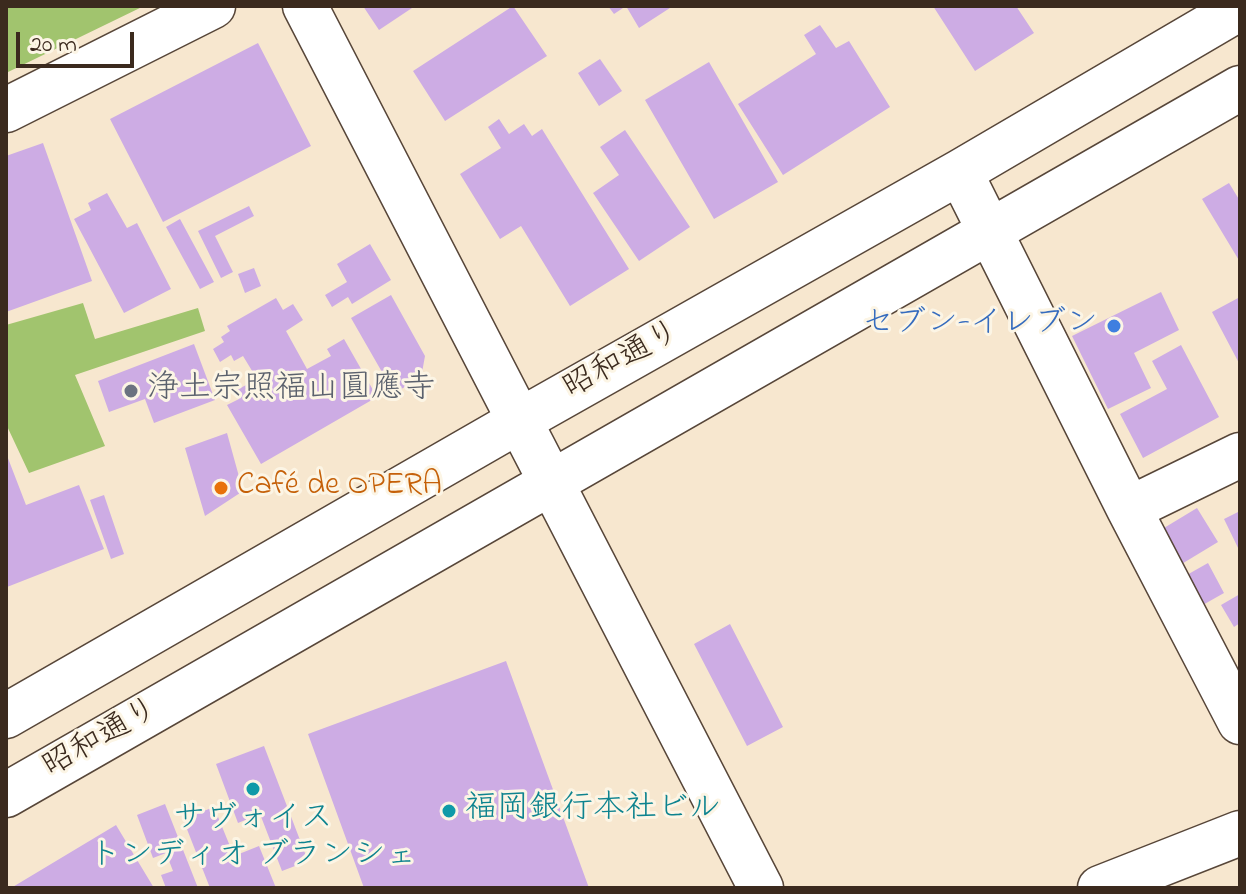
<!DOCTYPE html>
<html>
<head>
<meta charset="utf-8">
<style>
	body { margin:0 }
	#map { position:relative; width:1246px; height:894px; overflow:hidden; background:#f7e7cf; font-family:"Indie Flower",sans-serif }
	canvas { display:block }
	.frame { position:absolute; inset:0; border:8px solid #3b2a1e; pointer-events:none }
	.scale { position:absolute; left:16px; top:32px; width:118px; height:36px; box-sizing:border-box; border:4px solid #3b2a1e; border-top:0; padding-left:10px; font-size:24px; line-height:28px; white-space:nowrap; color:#3b2a1e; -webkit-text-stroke:6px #fcf5e5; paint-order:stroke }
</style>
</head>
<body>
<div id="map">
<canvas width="1246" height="894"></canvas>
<div class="frame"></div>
<div class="scale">20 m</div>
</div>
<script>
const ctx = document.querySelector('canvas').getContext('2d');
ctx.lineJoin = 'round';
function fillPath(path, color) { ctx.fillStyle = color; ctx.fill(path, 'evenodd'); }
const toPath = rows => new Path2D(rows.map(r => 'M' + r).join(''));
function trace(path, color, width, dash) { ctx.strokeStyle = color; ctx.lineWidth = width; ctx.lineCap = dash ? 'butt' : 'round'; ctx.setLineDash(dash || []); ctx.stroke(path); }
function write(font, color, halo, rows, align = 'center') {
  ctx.font = font + ' "Indie Flower","Klee One",sans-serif'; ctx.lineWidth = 6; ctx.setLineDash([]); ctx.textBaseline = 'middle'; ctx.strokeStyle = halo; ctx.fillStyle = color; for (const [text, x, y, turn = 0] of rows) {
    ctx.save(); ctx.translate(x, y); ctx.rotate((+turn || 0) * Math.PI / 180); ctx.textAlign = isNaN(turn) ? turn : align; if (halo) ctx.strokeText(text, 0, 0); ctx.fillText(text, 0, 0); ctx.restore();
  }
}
fillPath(toPath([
	[6,6,144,6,6,73],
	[83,303,95,339,198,308,205,331,75,375,105,446,29,473,6,424,6,325]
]), '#a1c46e');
fillPath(toPath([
	[363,6,415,6,379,30],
	[513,6,547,56,445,121,413,71],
	[608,6,673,6,639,28,626,6,614,14],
	[933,6,1016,6,1034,33,975,71],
	[820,25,836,48,849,41,890,107,783,175,738,104,816,54,804,35],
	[258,43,311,146,163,222,110,119],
	[600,59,622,91,599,106,578,73],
	[709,62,778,182,714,219,645,100],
	[499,119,509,134,524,124,532,136,542,129,629,269,570,306,521,226,500,239,460,174,501,148,488,127],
	[625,130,690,227,639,261,593,193,619,175,600,147],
	[43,143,92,281,6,312,6,156],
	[1229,183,1240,201,1240,262,1202,199],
	[107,193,127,228,137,223,171,289,124,313,74,219,91,210,88,203],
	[249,206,254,216,215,236,233,272,221,278,198,231],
	[180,219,214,282,200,289,166,227],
	[370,244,391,280,352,304,348,297,332,307,325,295,347,282,337,264],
	[254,268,261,286,245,293,238,274],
	[1161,292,1179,330,1134,353,1151,388,1108,409,1072,336],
	[391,295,425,356,421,378,394,393,351,318],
	[1240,297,1240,365,1212,312],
	[276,298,283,310,293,304,303,320,286,331,307,369,331,356,327,349,344,339,377,397,261,464,227,405,239,399,235,391,257,379,243,356,234,361,231,355,220,362,213,349,224,342,221,337,230,331,227,326],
	[194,344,215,400,154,423,145,399,109,412,98,381],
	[1181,345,1219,417,1143,458,1120,414,1167,389,1152,361],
	[227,433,243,491,205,516,185,448],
	[6,453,26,505,79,485,104,549,7,587],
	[104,495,124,554,111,559,90,500],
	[1197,508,1218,542,1180,565,1159,531],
	[1240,511,1240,552,1224,519],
	[1208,563,1224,593,1201,606,1185,576],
	[1240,594,1240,623,1234,627,1221,605],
	[730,624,783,727,747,746,694,644],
	[506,661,589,888,364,888,308,734],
	[264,746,308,861,282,871,260,814,238,823,216,764],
	[165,804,198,888,166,888,161,875,173,871,166,853,153,858,137,815],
	[214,807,234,856,259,846,276,888,210,888,183,819],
	[116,825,154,888,11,888]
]), '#cdace4');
const minor = toPath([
	[305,6,761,888],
	[6,110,213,6],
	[960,172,1129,509,1240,722],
	[1129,509,1240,455],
	[6,716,519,421,960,172,1240,8],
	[6,795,1240,88],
	[1100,888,1240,833]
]);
trace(minor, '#574639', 47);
trace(minor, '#fff', 44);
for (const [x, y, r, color] of [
	[1114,326,8,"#3f7fe0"],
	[131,391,8,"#6b7280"],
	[221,488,8,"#e8710a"],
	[253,789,8,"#0f9aa8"],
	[449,811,8,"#0f9aa8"]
]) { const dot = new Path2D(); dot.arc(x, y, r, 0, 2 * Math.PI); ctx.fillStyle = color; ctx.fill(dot); trace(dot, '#fcf5e5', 3); }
write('32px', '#366cbe', '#fcf5e5', [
	["セブン-イレブン",1098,326]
], 'right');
write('32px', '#3b2a1e', '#fcf5e5', [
	["昭和通り",623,362,-29],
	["昭和通り",102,740,-30]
]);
write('32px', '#5b616d', '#fcf5e5', [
	["浄土宗照福山圓應寺",147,391]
], 'left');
write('32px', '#c56008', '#fcf5e5', [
	["Café de OPERA",237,488]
], 'left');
write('32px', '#0d838f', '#fcf5e5', [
	["福岡銀行本社ビル",465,811],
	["サヴォイス",253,821,"center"],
	["トンディオ ブランシェ",253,858,"center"]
], 'left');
</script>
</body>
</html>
